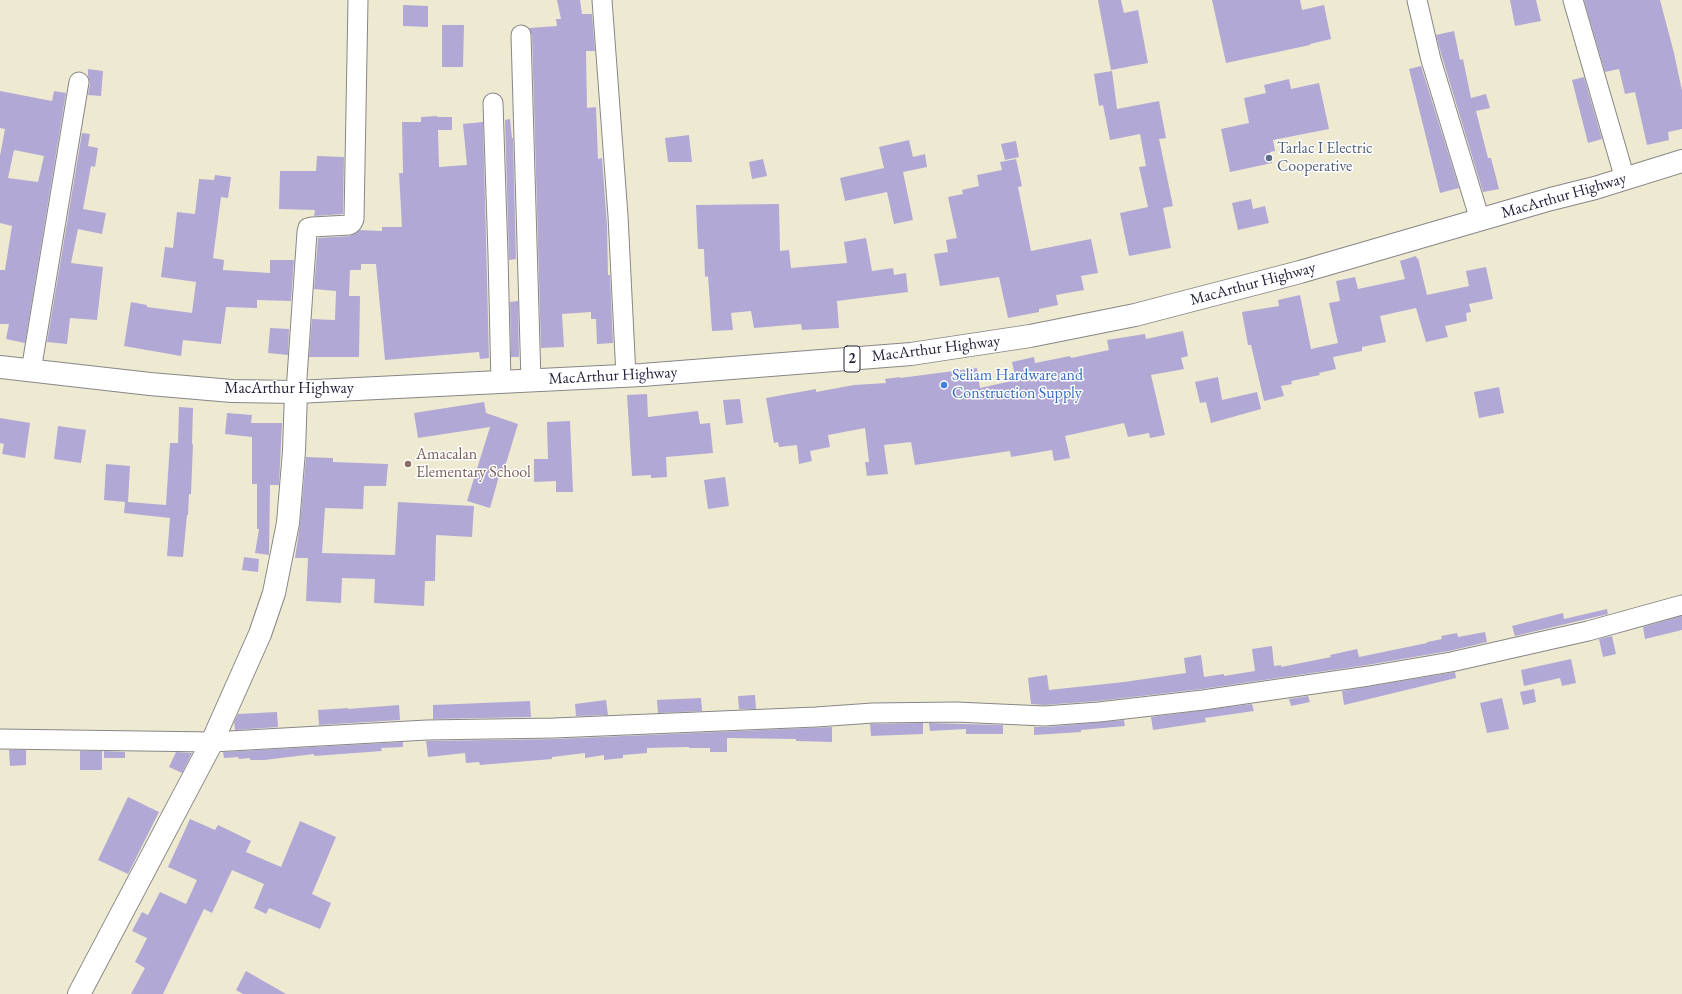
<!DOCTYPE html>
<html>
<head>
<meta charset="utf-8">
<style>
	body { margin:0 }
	canvas { display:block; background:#eeead1 }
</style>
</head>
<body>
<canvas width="1682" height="994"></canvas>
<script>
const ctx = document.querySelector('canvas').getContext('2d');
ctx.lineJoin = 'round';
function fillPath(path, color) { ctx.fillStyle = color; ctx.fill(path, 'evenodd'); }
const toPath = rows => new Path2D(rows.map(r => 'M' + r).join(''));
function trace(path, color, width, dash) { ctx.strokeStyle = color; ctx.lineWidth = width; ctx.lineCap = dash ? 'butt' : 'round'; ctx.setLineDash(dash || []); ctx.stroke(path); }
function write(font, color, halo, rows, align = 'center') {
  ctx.font = font + ' "EB Garamond",serif'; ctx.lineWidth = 3; ctx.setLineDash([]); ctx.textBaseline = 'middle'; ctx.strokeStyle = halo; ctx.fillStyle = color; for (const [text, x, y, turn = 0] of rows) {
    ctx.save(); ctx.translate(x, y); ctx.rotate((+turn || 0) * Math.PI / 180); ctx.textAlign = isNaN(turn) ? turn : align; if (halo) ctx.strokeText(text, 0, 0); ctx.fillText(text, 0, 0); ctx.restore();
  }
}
fillPath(toPath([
	[557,0,580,0,582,14,592,14,595,51,586,51,587,108,596,107,598,159,602,158,607,225,608,275,610,275,613,343,597,344,596,319,591,319,591,312,562,314,564,347,541,348,532,35,529,28,557,26,556,19,561,19],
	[1098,0,1121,0,1124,13,1138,10,1148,63,1111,70],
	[1212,0,1300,0,1302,10,1324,5,1331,39,1310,44,1310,45,1226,63],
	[1510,0,1536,0,1541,21,1515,26],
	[1584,0,1660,0,1674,53,1682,91,1682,129,1668,132,1669,140,1647,145,1635,92,1625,94,1619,69,1605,72],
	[403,5,428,6,428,27,403,26],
	[442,25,464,25,463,67,442,67],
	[1454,31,1460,60,1463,59,1471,98,1486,94,1490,108,1476,111,1488,158,1491,158,1499,189,1483,192,1442,57,1436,35],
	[1421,66,1459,188,1440,193,1409,69],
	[88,69,103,71,101,96,88,95,90,83,88,76],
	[1112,71,1117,109,1159,101,1166,138,1159,139,1173,206,1163,208,1171,248,1129,256,1120,213,1148,207,1139,167,1146,166,1140,134,1110,140,1103,105,1099,106,1094,74],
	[1584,77,1602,139,1588,143,1572,80],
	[1289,79,1291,89,1319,83,1329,129,1273,140,1275,151,1270,152,1272,163,1230,172,1221,129,1249,123,1244,98,1266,93,1264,85],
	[0,91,52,101,54,91,66,93,25,343,6,339,9,324,0,324,0,270,5,270,12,226,0,223,0,156,5,129,0,128],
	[14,150,44,156,38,182,8,178],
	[437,116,437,117,452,117,452,130,438,130,439,167,467,165,463,124,483,122,489,358,480,359,479,352,385,360,376,264,361,264,361,270,350,270,349,296,360,296,359,357,309,357,312,319,335,320,336,291,314,289,318,238,350,236,360,230,382,231,382,227,402,227,399,173,403,173,402,122,421,122,421,117],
	[510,119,512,138,513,138,516,259,509,260,505,120],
	[82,133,90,134,88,146,98,148,95,167,91,166,83,209,106,213,102,234,78,229,71,263,103,267,97,320,70,318,67,344,47,342],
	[689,135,692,162,668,162,665,138],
	[909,140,913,157,925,154,927,167,903,172,913,220,894,224,887,192,845,201,840,178,884,168,879,147],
	[1016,141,1019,157,1005,160,1001,144],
	[317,156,344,157,343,214,314,216,315,210,279,209,280,171,316,171],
	[763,159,767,176,752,179,749,162],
	[1016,159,1022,186,1018,187,1031,251,1091,239,1098,273,1081,276,1084,290,1056,295,1058,305,1039,309,1039,312,1008,318,999,277,940,286,934,254,948,252,946,240,957,238,948,197,963,194,962,190,979,186,977,175,1002,170,1000,162],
	[215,175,231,177,228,198,221,197,213,258,224,260,223,270,270,273,270,260,294,260,291,301,257,300,257,308,226,307,221,344,183,340,181,356,124,346,131,302,147,305,147,307,192,313,196,282,161,277,165,247,173,248,177,212,195,214,199,179,214,180],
	[1251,199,1253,209,1265,206,1269,223,1238,230,1232,203],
	[779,204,780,251,789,250,791,268,847,263,844,242,866,238,872,271,893,268,894,275,906,273,908,292,837,301,839,328,802,330,801,324,754,328,751,311,731,313,733,330,712,331,708,276,705,277,704,249,698,249,696,205],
	[1416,256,1417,259,1418,258,1427,295,1469,286,1466,271,1486,267,1493,299,1469,304,1471,312,1466,313,1467,321,1445,326,1448,337,1426,342,1416,308,1380,316,1386,342,1362,347,1362,351,1333,357,1336,369,1319,373,1320,375,1291,381,1292,384,1281,386,1284,396,1264,401,1251,345,1248,345,1242,312,1279,306,1278,300,1300,295,1311,349,1338,343,1329,303,1340,301,1336,281,1355,277,1358,289,1405,279,1400,261],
	[518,301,519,357,511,357,510,302],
	[270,328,289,329,288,355,268,353],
	[1183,331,1188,356,1181,358,1184,369,1151,375,1165,435,1150,438,1149,433,1128,437,1124,423,1065,436,1070,458,1054,461,1052,450,1011,457,1010,451,915,465,911,442,884,445,888,474,867,476,865,462,869,462,865,428,828,435,830,447,810,451,812,461,799,464,797,445,779,447,778,442,774,443,766,398,816,389,816,392,854,385,886,383,885,379,900,377,900,378,977,368,980,388,1016,380,1012,362,1034,357,1035,363,1070,356,1071,358,1109,350,1107,340,1145,334,1146,339],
	[1218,377,1222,400,1257,392,1261,409,1211,423,1206,402,1200,403,1195,382],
	[1499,387,1504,413,1479,418,1474,392],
	[647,394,648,417,698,411,700,424,710,423,713,453,666,457,667,477,651,478,651,475,632,476,627,395],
	[740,399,743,423,726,425,723,400],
	[484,402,486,413,518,424,504,470,501,469,490,508,467,501,490,427,418,438,414,413],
	[179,407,193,408,192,444,193,444,191,494,189,494,188,515,187,515,183,557,167,556,170,518,124,513,125,502,104,500,106,464,130,466,128,502,166,505,170,443,178,443],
	[227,413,252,415,251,423,282,423,279,485,270,485,269,555,255,553,259,529,257,529,257,484,252,484,252,437,225,434],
	[0,418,30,423,25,458,2,454,4,444,0,443],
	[570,421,573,492,556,492,556,481,534,482,534,459,548,459,547,422],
	[58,426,86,430,81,463,54,459],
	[306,457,333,458,333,462,388,464,386,486,364,486,363,509,325,508,322,553,395,555,398,502,474,506,472,537,436,535,435,581,425,581,424,606,374,603,375,579,342,578,341,603,306,601,308,558,295,558,300,524],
	[725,477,729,506,708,509,704,480],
	[244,557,259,559,258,572,242,570],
	[1607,609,1608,614,1515,636,1512,626,1563,613,1564,619],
	[1682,616,1682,630,1645,639,1643,627],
	[1485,632,1487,642,1449,651,1367,665,1202,689,1098,701,1044,705,1031,704,1028,678,1047,675,1049,690,1124,682,1186,673,1184,658,1201,655,1204,677,1224,674,1224,676,1255,671,1252,649,1272,646,1274,666,1281,665,1281,667,1331,657,1330,655,1357,649,1359,657,1427,643,1427,642,1442,639,1441,636,1457,633,1458,637],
	[1612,636,1616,654,1603,657,1599,639],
	[1571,659,1576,683,1562,686,1560,678,1524,686,1521,670],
	[1455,672,1456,678,1344,705,1342,691],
	[1534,689,1536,702,1523,705,1520,692],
	[755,695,756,709,739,709,738,696],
	[1308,696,1310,702,1291,706,1289,699],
	[701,698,702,711,658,713,657,700],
	[1502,698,1509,729,1487,733,1480,703],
	[606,700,608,715,576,716,575,704],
	[530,701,531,717,433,719,433,705],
	[1252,704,1254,711,1205,718,1206,722,1153,730,1151,717],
	[399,705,400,720,319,725,318,710,348,708,348,709],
	[277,712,278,727,235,730,234,722,238,714],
	[1124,720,1125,726,1081,730,1081,732,1034,735,1034,727,1045,727],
	[923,723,923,734,871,736,870,724],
	[929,723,1003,725,1003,734,966,734,966,729,930,731],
	[832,727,832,742,796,741,796,739,727,738,727,752,710,752,710,748,689,748,689,747,647,748,647,753,623,755,623,758,604,760,604,755,585,758,585,753,552,757,552,759,480,765,479,762,466,763,465,753,428,757,426,741,554,739],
	[403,742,403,747,381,748,382,751,314,756,314,754,264,760,250,760,250,758,239,759,238,757,224,758,223,752],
	[9,750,26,750,26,765,10,766],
	[80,751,102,751,102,770,80,770],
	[104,751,125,752,125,758,104,758],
	[176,752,192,753,182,773,169,767],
	[128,797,159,812,128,874,98,860],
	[190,819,215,830,218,825,251,841,246,852,281,867,300,821,336,837,312,894,331,903,320,929,269,908,266,914,254,908,264,884,232,870,212,913,204,909,163,994,131,994,145,968,135,962,147,938,132,931,142,912,148,915,160,892,186,904,197,880,168,867],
	[246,971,286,994,243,994,236,990]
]), '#b2a8d5');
const minor = toPath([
	[602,0,618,216,626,376],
	[1417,0,1431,60,1480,220],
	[1573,0,1625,179],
	[521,35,531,381],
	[493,103,498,255,501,382],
	[31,371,79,82],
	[296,392,307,232,308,228,312,227,349,225,352,223,354,219,358,0],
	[0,739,212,742,427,730,554,728,816,717,873,713,956,712,1044,716,1099,712,1203,700,1369,676,1451,662,1588,631,1682,605]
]);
const tertiary = toPath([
	[79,994,212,742,260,634,274,593,288,523,294,451,296,392]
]);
const trunk = toPath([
	[0,367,150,384,232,391,296,392,642,375,911,354,1030,336,1135,315,1300,272,1551,199,1595,188,1682,161]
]);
trace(minor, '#888686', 21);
trace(tertiary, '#888686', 24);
trace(trunk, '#888686', 24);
trace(minor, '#fff', 19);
trace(tertiary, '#fff', 22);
trace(trunk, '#fff', 22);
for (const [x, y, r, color] of [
	[1269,158,4,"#5c6f8a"],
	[944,385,4,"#3f7fe0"],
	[408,464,4,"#8d6e63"]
]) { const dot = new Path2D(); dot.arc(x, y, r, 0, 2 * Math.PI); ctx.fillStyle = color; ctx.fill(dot); trace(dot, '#fff', 1.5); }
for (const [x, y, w] of [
	[852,359,16]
]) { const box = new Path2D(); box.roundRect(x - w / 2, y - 13, w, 26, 3); ctx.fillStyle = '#fff'; ctx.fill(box); trace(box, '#22223b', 1); }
write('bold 15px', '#22223b', null, [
	["2",852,359]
]);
write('16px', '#4e5e75', '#fff', [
	["Tarlac I Electric",1277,149],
	["Cooperative",1277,167]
], 'left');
write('16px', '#22223b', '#fff', [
	["MacArthur Highway",1564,196,-16],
	["MacArthur Highway",1253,284,-15],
	["MacArthur Highway",936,349,-7],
	["MacArthur Highway",613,376,-3],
	["MacArthur Highway",289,389]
]);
write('16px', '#366cbe', '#fff', [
	["Seliam Hardware and",952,376],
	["Construction Supply",952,394]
], 'left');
write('16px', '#785e54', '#fff', [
	["Amacalan",416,455],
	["Elementary School",416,473]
], 'left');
</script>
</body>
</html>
